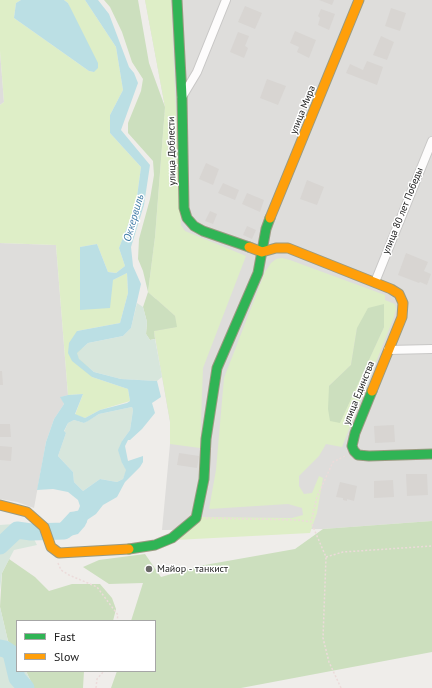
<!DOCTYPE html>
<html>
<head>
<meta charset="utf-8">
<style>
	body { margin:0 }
	#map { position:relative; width:432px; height:688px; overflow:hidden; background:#efedea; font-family:"PT Sans",sans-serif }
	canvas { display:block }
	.legend { position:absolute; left:16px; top:620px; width:140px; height:52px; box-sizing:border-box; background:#fff; border:1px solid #a6a6a6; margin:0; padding:5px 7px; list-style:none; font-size:12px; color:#212121 }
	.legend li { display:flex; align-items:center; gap:8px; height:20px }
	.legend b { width:20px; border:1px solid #a6a6a6 }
</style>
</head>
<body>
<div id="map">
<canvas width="432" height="688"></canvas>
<ul class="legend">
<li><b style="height:5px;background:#30b455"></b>Fast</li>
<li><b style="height:5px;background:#ff9f0a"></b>Slow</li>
</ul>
</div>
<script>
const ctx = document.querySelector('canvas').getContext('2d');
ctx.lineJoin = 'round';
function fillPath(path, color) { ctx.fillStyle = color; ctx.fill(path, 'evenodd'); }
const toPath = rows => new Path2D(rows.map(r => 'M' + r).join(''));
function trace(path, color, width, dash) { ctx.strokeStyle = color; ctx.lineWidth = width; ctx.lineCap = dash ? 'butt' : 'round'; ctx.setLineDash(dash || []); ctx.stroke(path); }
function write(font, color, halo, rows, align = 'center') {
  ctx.font = font + ' "PT Sans",sans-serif'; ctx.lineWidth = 3; ctx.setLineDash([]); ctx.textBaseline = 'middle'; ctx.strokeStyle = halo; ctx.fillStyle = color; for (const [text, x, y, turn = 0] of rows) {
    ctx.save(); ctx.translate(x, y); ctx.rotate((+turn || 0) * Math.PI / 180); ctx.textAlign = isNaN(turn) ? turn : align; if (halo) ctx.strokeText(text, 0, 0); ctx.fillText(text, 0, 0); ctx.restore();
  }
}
fillPath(toPath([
	[145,0,432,0,432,521,323,529,162,530,170,444,170,422,154,331,165,107],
	[0,51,4,102,0,105],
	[0,243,56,245,68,395,61,397,64,404,54,419,46,442,34,508,17,502,0,499]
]), '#dedddb');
fillPath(toPath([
	[0,0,21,0,16,3,14,18,89,71,94,72,68,3,64,0,85,0,116,47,123,90,110,115,110,133,141,167,136,204,119,248,125,266,116,273,108,272,97,244,80,247,113,280,127,273,128,293,120,323,77,331,92,377,128,389,130,401,100,410,85,418,75,415,83,394,68,395,56,245,0,243,0,105,4,102,0,51],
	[145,0,171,0,181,225,185,231,246,256,203,368,200,448,170,444,170,421,154,331,176,327,175,316,148,292,155,237,165,107],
	[282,258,290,260,385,295,385,300,395,304,396,309,394,317,342,447,326,444,319,456,299,476,299,486,304,494,312,493,319,476,323,478,317,513,310,533,175,540,202,517,292,518,303,515,302,508,288,504,209,509,216,470,224,378,265,272,271,263,276,259],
	[384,327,340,422,329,386,351,365,357,328]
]), '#deeec7');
fillPath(toPath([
	[104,0,138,0,149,63,165,107,155,237,148,292,175,316,177,327,154,331,155,339,150,340,146,334,147,322,143,307,148,292,143,271,138,259,139,239,150,199,154,175,153,161,128,133,128,123,141,91,143,79,132,62,122,32,110,7],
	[384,304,384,327,340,423,330,421,328,409,329,386,351,365,357,328,368,308],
	[432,521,432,652,241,688,111,688,117,671,155,671,155,621,131,621,143,583,109,584,83,567,99,560,145,554,161,577,199,566,295,549,323,529],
	[9,559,35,577,49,591,72,584,100,584,112,598,116,609,113,621,17,621,17,652,8,641,0,607,2,573],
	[26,671,84,671,83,688,34,688]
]), '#ccdfbe');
fillPath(toPath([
	[137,303,143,307,147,322,146,334,150,340,155,339,162,377,157,381,121,379,94,372,79,359,77,353,88,343,123,336,131,328],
	[132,407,133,410,130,430,122,441,122,463,127,470,123,479,117,482,100,479,83,491,74,482,73,472,58,456,66,433,64,432,68,423,74,420,84,423,99,414],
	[14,524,30,531,37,545,14,550,2,573,0,590,0,525],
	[0,607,8,641,17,652,17,671,26,671,34,688,0,688]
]), '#d7e6dc');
fillPath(toPath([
	[21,0,64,0,68,3,98,63,98,68,94,72,89,71,14,18,16,3],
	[85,0,98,0,109,14,129,67,134,73,138,83,121,130,150,165,144,205,131,247,133,266,141,284,131,328,123,336,88,343,77,353,79,359,94,372,121,379,157,381,161,397,152,403,155,413,142,429,130,440,128,440,125,446,128,461,143,456,143,462,140,467,125,482,117,497,103,505,96,514,87,520,85,526,78,534,62,538,58,525,70,512,78,511,80,506,78,500,68,492,53,489,37,490,46,442,54,419,64,404,60,397,68,395,83,394,75,414,85,418,100,410,127,403,130,401,128,389,92,377,72,361,68,353,69,343,77,331,120,323,128,293,127,273,113,280,110,308,80,310,80,247,97,244,108,272,116,273,125,266,119,248,136,204,141,167,110,133,110,115,123,90,116,47],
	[132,407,133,410,130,430,122,441,118,450,122,463,126,470,123,479,117,482,100,479,83,491,74,482,73,472,58,456,66,433,64,431,68,423,74,420,84,423,88,421,99,414]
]), '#bbdfe4');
trace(toPath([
	[0,546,17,530,31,532,64,531,79,519],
	[0,648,5,649,11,653,17,678,26,688]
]), '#bbdfe4', 17);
fillPath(toPath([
	[319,0,334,0,332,5],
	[245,6,262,13,255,29,238,22],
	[391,8,406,13,400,31,385,26],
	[321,9,335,14,329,30,318,25,320,18,318,16],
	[295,31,316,40,309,58,297,52,299,47,290,43],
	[238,32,249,36,245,46,248,48,244,58,230,52],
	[381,36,394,42,387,60,373,55],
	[367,61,383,67,377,85,346,73,350,64,363,70],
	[267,79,286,86,278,105,260,98],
	[206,163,219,169,213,185,199,179],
	[307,180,324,187,317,205,300,199],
	[223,183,239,190,235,200,218,193],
	[247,193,264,200,260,212,242,204],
	[210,211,217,214,213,224,205,221],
	[247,226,256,230,252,239,243,235],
	[406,253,428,262,424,271,431,274,427,285,420,282,419,283,398,275],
	[0,371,2,371,3,385,0,385],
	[0,424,10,424,11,437,0,437],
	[394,425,395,442,375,443,374,426],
	[0,446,12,447,11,461,0,460],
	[179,453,199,456,197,468,177,465],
	[406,474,427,474,428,495,407,496],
	[393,480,394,497,374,498,374,481],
	[340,482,357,486,354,501,347,499,347,501,343,500,343,498,336,497]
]), '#d8d5d2');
const street = toPath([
	[182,97,197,72,226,0],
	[375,282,432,141],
	[388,350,432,349]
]);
const fast = toPath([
	[177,0,182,97,184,208,187,218,194,226,203,231,249,247],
	[372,391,355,433,352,446,354,451,358,455,369,456,432,454],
	[129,549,155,545,172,538,196,518,204,479,206,439,217,368,258,273,266,229,270,218]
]);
const slow = toPath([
	[270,218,359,0],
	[249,247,262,252,276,248,288,248,391,289,399,294,403,303,402,317,372,391],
	[0,505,27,512,44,527,51,547,59,553,129,549]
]);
trace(street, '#c8c7c6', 10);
trace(fast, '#9a9a80', 11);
trace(slow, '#9a9a80', 11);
trace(toPath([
	[206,518,299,520,310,522],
	[326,557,343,552,432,546],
	[58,563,61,570,69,575,97,587,118,615,117,621],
	[96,688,97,679,104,671],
	[341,688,329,662,323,638,326,557,311,522,317,497,333,462,345,456]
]), '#ecdbda', 1.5, [2, 2]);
trace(street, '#fdfcfc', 8);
trace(fast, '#30b455', 9);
trace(slow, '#ff9f0a', 9);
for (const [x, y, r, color] of [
	[149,569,4,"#696867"]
]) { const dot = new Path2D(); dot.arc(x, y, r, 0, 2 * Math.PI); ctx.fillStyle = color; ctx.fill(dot); trace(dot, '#fff', 1.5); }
write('10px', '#212121', '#fff', [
	["улица Мира",303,110,-68],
	["улица Доблести",172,151,-91],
	["улица 80 лет Победы",403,211,-68],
	["улица Единства",359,393,-68]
]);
write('10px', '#212121', '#fff', [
	["Майор - танкист",157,569]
], 'left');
write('italic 11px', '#417ca7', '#fff', [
	["Оккервиль",134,218,-74]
]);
</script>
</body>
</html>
